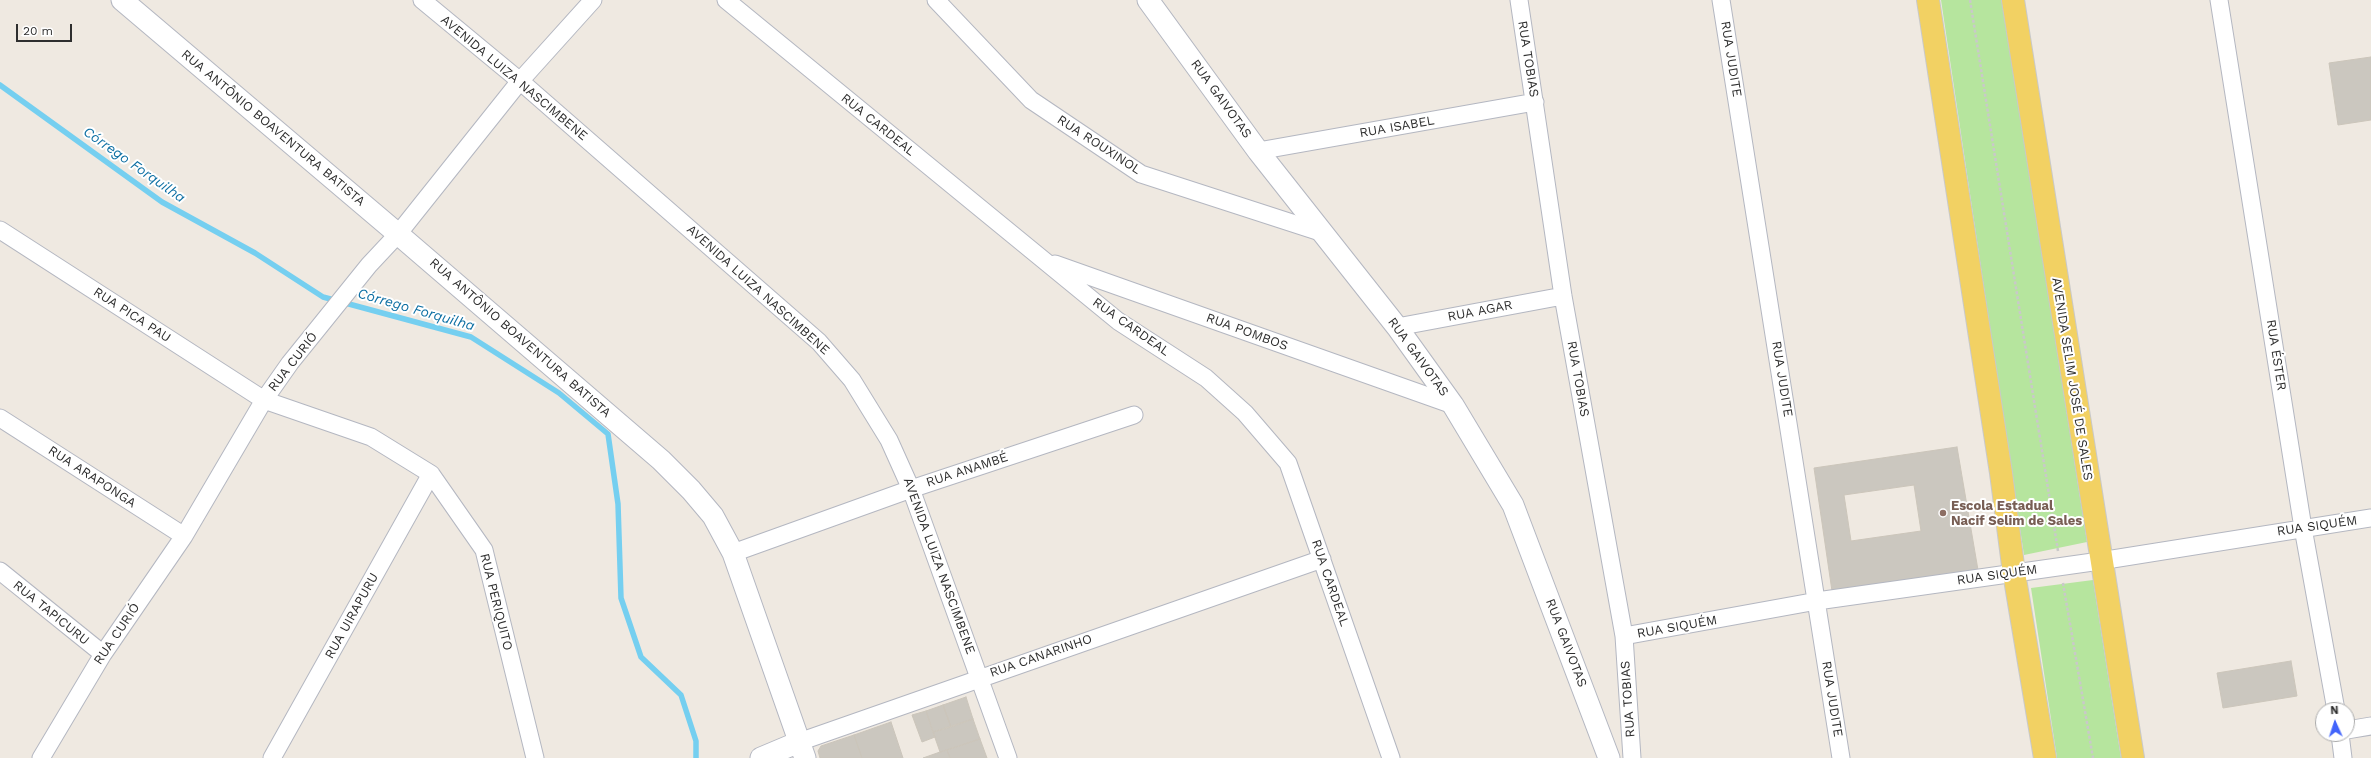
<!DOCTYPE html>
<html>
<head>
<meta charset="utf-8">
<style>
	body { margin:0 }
	#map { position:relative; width:2371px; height:758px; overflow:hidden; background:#efe9e1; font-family:"Work Sans",sans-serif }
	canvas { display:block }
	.north { position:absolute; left:2315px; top:702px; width:40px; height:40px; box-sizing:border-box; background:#fff; border:1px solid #ababab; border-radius:50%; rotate:357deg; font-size:11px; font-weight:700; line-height:16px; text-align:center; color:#2e2e2e }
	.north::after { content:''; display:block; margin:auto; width:14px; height:18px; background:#4264fb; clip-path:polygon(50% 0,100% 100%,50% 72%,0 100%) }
	.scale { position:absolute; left:16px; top:24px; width:56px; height:18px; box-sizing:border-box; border:2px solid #2e2e2e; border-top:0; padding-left:5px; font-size:12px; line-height:14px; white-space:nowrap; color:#2e2e2e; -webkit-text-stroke:3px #fff; paint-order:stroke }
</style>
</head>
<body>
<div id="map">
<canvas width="2371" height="758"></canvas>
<div class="north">N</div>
<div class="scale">20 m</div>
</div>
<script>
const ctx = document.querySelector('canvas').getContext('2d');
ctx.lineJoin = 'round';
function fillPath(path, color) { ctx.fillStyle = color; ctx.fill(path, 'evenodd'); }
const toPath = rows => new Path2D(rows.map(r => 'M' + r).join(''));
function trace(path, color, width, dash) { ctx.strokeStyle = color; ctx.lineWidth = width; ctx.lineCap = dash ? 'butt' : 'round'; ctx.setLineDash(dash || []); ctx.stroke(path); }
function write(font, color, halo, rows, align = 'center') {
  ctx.font = font + ' "Work Sans",sans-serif'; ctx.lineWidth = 4; ctx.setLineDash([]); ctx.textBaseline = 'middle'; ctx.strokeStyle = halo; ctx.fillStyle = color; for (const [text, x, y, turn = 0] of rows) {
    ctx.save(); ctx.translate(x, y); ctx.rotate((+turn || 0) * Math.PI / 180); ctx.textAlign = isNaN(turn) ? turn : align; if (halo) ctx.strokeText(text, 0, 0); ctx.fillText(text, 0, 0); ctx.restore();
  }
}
fillPath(toPath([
	[1941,0,2002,0,2087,542,2024,555],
	[2093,580,2121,758,2057,758,2031,588]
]), '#b6e59e');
trace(toPath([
	[0,85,162,202,255,253,323,297,471,337,559,393,608,434,618,504,621,598,641,657,681,695,696,741,696,758]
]), '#75cff0', 5.5);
const building = toPath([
	[2371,57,2371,120,2338,125,2329,63,2371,57],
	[1957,447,1978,570,1832,591,1814,468,1957,447],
	[1914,485,1921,531,1851,541,1844,495,1914,485],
	[2291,661,2297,696,2223,708,2217,673,2291,661],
	[966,697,973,719,951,727,943,705,966,697],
	[943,705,951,727,933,732,926,711,943,705],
	[926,711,935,737,922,742,912,715,926,711],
	[973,719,980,739,940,752,933,732,973,719],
	[891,722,903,758,862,758,854,735,891,722],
	[854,735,862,758,820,758,818,751,821,746,854,735],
	[980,739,987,758,950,758,947,750,980,739],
	[947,750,950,758,923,758,940,752,947,750]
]);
fillPath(building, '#cbc7bf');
trace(building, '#cbc5ba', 1);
const minor = toPath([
	[422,0,520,81,819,342,852,380,889,440,911,489,1008,758],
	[726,0,1118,321,1206,378,1245,413,1288,463,1391,758],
	[936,0,1031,100,1141,174,1323,233],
	[1519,0,1563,296,1624,636,1632,758],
	[1721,0,1841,758],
	[2219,0,2303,528,2336,710],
	[1258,151,1535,102],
	[0,230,264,400,371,437,431,474,484,550,535,758],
	[1055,264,1453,405],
	[1397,327,1563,296],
	[0,418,184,536],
	[733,553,911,489,1134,415],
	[0,571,103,654],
	[1624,636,1817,601,2100,561,2371,518],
	[2347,730,2371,726],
	[2340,734,2343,758],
	[799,742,1322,559],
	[41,758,103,654,184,536,264,400,290,363,369,265,398,234,520,81,593,0],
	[272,758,431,474]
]);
const tertiary = toPath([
	[122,0,398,234,661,460,691,490,713,516,733,553,805,758],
	[1148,0,1258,151,1397,327,1453,405,1513,505,1609,758],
	[761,758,799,742]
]);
const primary = toPath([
	[1928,0,2001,473,2014,573,2045,758],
	[2013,0,2133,758]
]);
trace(minor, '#b4b7c1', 19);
trace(tertiary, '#b4b7c1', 23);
trace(primary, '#c9c9c9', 24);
trace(toPath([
	[1970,0,2058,551],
	[2063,583,2093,758]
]), '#c9c9c9', 2.5, [3, 2]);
trace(minor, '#fff', 17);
trace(tertiary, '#fff', 21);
trace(primary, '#f2d163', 22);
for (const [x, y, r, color] of [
	[1943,513,4,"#8d6e63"]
]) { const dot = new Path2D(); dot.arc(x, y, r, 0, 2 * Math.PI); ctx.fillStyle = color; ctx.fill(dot); trace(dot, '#fff', 1.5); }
write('13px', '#2e2e2e', '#fff', [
	["RUA TOBIAS",1528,59,81],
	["RUA JUDITE",1731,59,81],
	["AVENIDA LUIZA NASCIMBENE",514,78,40],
	["RUA GAIVOTAS",1221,99,54],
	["RUA CARDEAL",878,125,39],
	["RUA ISABEL",1397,127,-10],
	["RUA ANTÔNIO BOAVENTURA BATISTA",273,128,40],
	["RUA ROUXINOL",1099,145,33],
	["AVENIDA LUIZA NASCIMBENE",758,290,42],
	["RUA AGAR",1480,311,-11],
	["RUA PICA PAU",132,315,33],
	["RUA CARDEAL",1131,327,35],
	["RUA POMBOS",1247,332,20],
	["RUA ANTÔNIO BOAVENTURA BATISTA",520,338,41],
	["RUA ÉSTER",2276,355,81],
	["RUA GAIVOTAS",1418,357,54],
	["RUA CURIÓ",293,362,-52],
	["RUA TOBIAS",1578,379,80],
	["RUA JUDITE",1782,379,81],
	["AVENIDA SELIM JOSÉ DE SALES",2072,379,81],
	["RUA ANAMBÉ",967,470,-18],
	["RUA ARAPONGA",92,477,33],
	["RUA SIQUÉM",2317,526,-8],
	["AVENIDA LUIZA NASCIMBENE",939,566,70],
	["RUA SIQUÉM",1997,575,-8],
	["RUA CARDEAL",1330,583,71],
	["RUA PERIQUITO",496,602,76],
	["RUA TAPICURU",51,613,39],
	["RUA UIRAPURU",352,616,-61],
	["RUA SIQUÉM",1677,627,-10],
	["RUA CURIÓ",117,634,-56],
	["RUA GAIVOTAS",1566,643,69],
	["RUA CANARINHO",1041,656,-19],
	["RUA TOBIAS",1628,699,-94],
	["RUA JUDITE",1832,699,81]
]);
write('bold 13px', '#785e54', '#fff', [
	["Escola Estadual",1951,506],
	["Nacif Selim de Sales",1951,521]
], 'left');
write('italic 14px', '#0d6fa3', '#fff', [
	["Córrego Forquilha",134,165,35],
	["Córrego Forquilha",416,310,16]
]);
</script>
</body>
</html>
